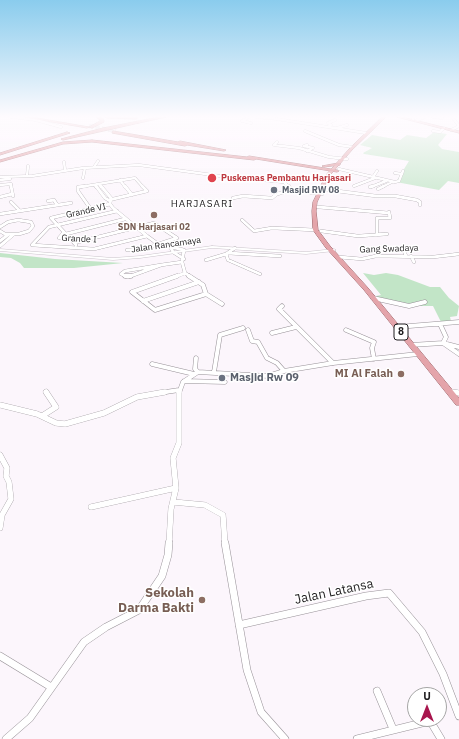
<!DOCTYPE html>
<html>
<head>
<meta charset="utf-8">
<style>
	body { margin:0 }
	#map { position:relative; width:459px; height:739px; overflow:hidden; background:#fcf6fc; font-family:"IBM Plex Sans",sans-serif }
	canvas { display:block }
	.north { position:absolute; left:407px; top:687px; width:40px; height:40px; box-sizing:border-box; background:#fff; border:1px solid #a5a5a5; border-radius:50%; rotate:0deg; font-size:11px; font-weight:700; line-height:16px; text-align:center; color:#1f1d1f }
	.north::after { content:''; display:block; margin:auto; width:14px; height:18px; background:#a8154d; clip-path:polygon(50% 0,100% 100%,50% 72%,0 100%) }
</style>
</head>
<body>
<div id="map">
<canvas width="459" height="739"></canvas>
<div class="north">U</div>
</div>
<script>
const ctx = document.querySelector('canvas').getContext('2d');
ctx.lineJoin = 'round';
function fillPath(path, color) { ctx.fillStyle = color; ctx.fill(path, 'evenodd'); }
const toPath = rows => new Path2D(rows.map(r => 'M' + r).join(''));
function trace(path, color, width, dash) { ctx.strokeStyle = color; ctx.lineWidth = width; ctx.lineCap = dash ? 'butt' : 'round'; ctx.setLineDash(dash || []); ctx.stroke(path); }
function write(font, color, halo, rows, align = 'center') {
  ctx.font = font + ' "IBM Plex Sans",sans-serif'; ctx.lineWidth = 3; ctx.setLineDash([]); ctx.textBaseline = 'middle'; ctx.strokeStyle = halo; ctx.fillStyle = color; for (const [text, x, y, turn = 0] of rows) {
    ctx.save(); ctx.translate(x, y); ctx.rotate((+turn || 0) * Math.PI / 180); ctx.textAlign = isNaN(turn) ? turn : align; if (halo) ctx.strokeText(text, 0, 0); ctx.fillText(text, 0, 0); ctx.restore();
  }
}
fillPath(toPath([
	[434,132,447,134,438,145,442,149,459,152,459,183,448,181,439,190,396,182,409,161,364,154,363,153,372,148,360,145,372,135,400,140,407,135,426,138],
	[0,253,55,259,123,263,74,268,24,268,20,263,11,258,0,257],
	[363,273,374,275,386,273,398,275,430,287,440,287,449,298,459,306,457,316,450,317,451,321,441,322,433,306,409,306,380,299,376,296,381,295]
]), '#c2e5c7');
trace(toPath([
	[89,126,116,131]
]), '#dbd5db', 4.5, [4.5, 2]);
const minorFar4 = toPath([
	[12,117,36,120,61,127],
	[249,117,242,121,251,123],
	[256,117,266,118],
	[264,117,366,133],
	[413,117,413,119],
	[433,117,442,118],
	[417,120,425,117],
	[329,126,331,125,328,123,335,120],
	[337,128,347,125],
	[451,130,459,126,453,118],
	[305,131,339,145,353,147],
	[433,131,440,132,444,128],
	[277,142,274,145,299,148,329,157,347,159],
	[307,145,304,146,313,148,307,151],
	[64,162,65,170],
	[94,167,98,161],
	[339,169,395,182,399,181,403,171],
	[395,173,402,174],
	[27,176,28,166],
	[0,177,32,176,83,168,139,165,235,178,284,182,289,187],
	[373,177,377,171],
	[83,178,85,168],
	[0,180,10,179],
	[120,180,125,187],
	[99,184,101,187],
	[0,185,11,184,11,187],
	[95,185,96,187],
	[354,186,375,178],
	[80,187,135,178,143,187],
	[371,187,386,181],
	[382,187,392,182]
]);
const minorFar3 = toPath([
	[11,186,13,196],
	[86,186,78,187,78,191,90,208],
	[96,186,105,198,110,201],
	[101,186,111,198,110,204,113,208,147,236,158,244,184,250,182,262,185,273,191,277],
	[125,186,132,195],
	[289,186,291,190,322,194],
	[370,187,373,186],
	[322,189,376,196,395,196,417,200,420,202,420,205],
	[378,189,384,186],
	[0,197,12,194],
	[233,198,243,196,272,198,277,194,292,190],
	[109,200,147,191,142,186],
	[48,201,54,200,57,205],
	[11,202,20,211],
	[318,207,389,213],
	[0,214,71,203],
	[242,220,254,231,272,228,316,230],
	[0,227,8,222,18,220,31,222,33,226,29,231,19,234,5,234,0,231],
	[321,231,358,236,387,234],
	[64,232,59,238,70,238],
	[66,234,125,219],
	[377,235,377,218,390,218,389,212],
	[0,241,9,234],
	[74,243,154,223,177,238,143,249,127,250],
	[32,245,94,249,147,236],
	[32,245,49,227,117,211],
	[76,245,51,218,110,204],
	[0,246,14,234],
	[170,246,173,252,184,259],
	[235,248,226,254,228,260,260,274],
	[403,248,406,256],
	[227,253,280,256],
	[411,256,414,262],
	[339,257,362,259,376,256,433,257,459,254],
	[206,260,226,254],
	[161,265,182,262],
	[127,277,121,274,125,271,161,265],
	[128,277,161,265],
	[175,277,185,273]
]);
const minorFar2 = toPath([
	[125,276,131,276],
	[177,276,132,292,155,310,206,294],
	[189,276,203,285,206,294,222,304],
	[373,298,409,306,425,302],
	[143,301,199,282],
	[282,306,279,309,333,363],
	[440,324,446,337,443,343,459,354],
	[397,327,459,322],
	[248,330,252,341,258,342,267,358,277,363,284,371],
	[346,330,374,342,372,348,374,359],
	[272,333,296,327],
	[411,345,443,343,459,347],
	[196,358,195,369,198,372],
	[152,364,194,374],
	[214,372,220,335,243,328],
	[184,381,225,382],
	[46,392,47,393],
	[450,392,459,393],
	[159,393,179,390],
	[179,393,183,382,198,372,268,376,284,371,333,363,418,354]
]);
const minorFar1 = toPath([
	[452,392,459,393],
	[0,405,37,414,56,423,65,424,104,413,137,397,165,392],
	[42,416,56,407,46,392],
	[0,455,7,468,6,476,9,482,11,499,2,515,0,528],
	[173,502,205,505,223,515,225,544],
	[91,507,176,488],
	[169,544,171,509,176,488,173,458,179,443,179,392]
]);
const minor = toPath([
	[225,543,247,670,261,712,285,739],
	[239,625,366,596,389,593,422,632,443,674,459,716],
	[0,656,51,687],
	[377,691,393,729],
	[6,739,30,718,84,642,106,627,139,610,162,576,168,555,169,543],
	[357,739,426,722,432,724,441,739]
]);
const tertiary = toPath([
	[212,246,306,252,334,249,336,250,334,251,306,254,212,248,140,258,113,260,0,251,0,249,113,258,140,256,212,246]
]);
const trunk = toPath([
	[382,117,386,117,352,150,330,175,317,202,316,211,318,230,330,246,368,288,459,398,459,405,456,405,364,290,326,248,313,230,312,211,313,202,326,175,350,148,382,117],
	[397,117,402,117,459,131,459,133,397,117]
]);
const motorway = toPath([
	[23,117,31,117,89,127,100,121,100,120,96,117,103,118,104,122,92,128,89,127,87,128,23,117],
	[105,117,134,117,138,118,136,119,107,118,105,117],
	[159,117,166,117,63,140,61,139,103,128,159,117],
	[113,131,178,142,180,141,226,150,224,151,187,145,185,146,112,133,113,131],
	[67,132,70,133,0,155,0,153,67,132],
	[92,140,247,157,249,156,337,170,339,171,337,172,256,159,254,160,92,142,63,144,0,162,0,160,63,142,92,140],
	[338,163,340,163,340,165,324,167,322,166,338,163]
]);
trace(minorFar4, '#989298', 3);
trace(minorFar3, '#989298', 3.5);
trace(minorFar2, '#989298', 5);
trace(minorFar1, '#989298', 6);
trace(minor, '#989298', 8);
trace(tertiary, '#989298', 0.5);
trace(trunk, '#9a666b', 1);
trace(motorway, '#9a666b', 1);
trace(minorFar4, '#fff', 2.5);
trace(minorFar3, '#fff', 3);
trace(minorFar2, '#fff', 4);
trace(minorFar1, '#fff', 5.5);
trace(minor, '#fff', 7);
fillPath(tertiary, '#fff');
fillPath(trunk, '#e4a4aa');
fillPath(motorway, '#dd8e94');
const sky = ctx.createLinearGradient(0, 0, 0, 220);
sky.addColorStop(0, '#8acced');
sky.addColorStop(0.53, '#fefbfe');
sky.addColorStop(1, '#fefbfe00');
ctx.fillStyle = sky;
ctx.fillRect(0, 0, 459, 220);
for (const [x, y, r, color] of [
	[212,178,5,"#e0444e"],
	[274,190,4,"#6b7280"],
	[154,215,4,"#8d6e63"],
	[401,374,4,"#8d6e63"],
	[222,378,4,"#6b7280"],
	[202,600,4,"#8d6e63"]
]) { const dot = new Path2D(); dot.arc(x, y, r, 0, 2 * Math.PI); ctx.fillStyle = color; ctx.fill(dot); trace(dot, '#fff', 1.5); }
write('bold 9px', '#be3a42', '#fff', [
	["Puskemas Pembantu Harjasari",221,178]
], 'left');
write('bold 9px', '#5b616d', '#fff', [
	["Masjid RW 08",282,190]
], 'left');
write('9px', '#1f1d1f', '#fff', [
	["Grande VI",86,211,-13],
	["Grande I",79,239,3],
	["Jalan Rancamaya",166,245,-8],
	["Gang Swadaya",389,249,-2]
]);
write('bold 9px', '#785e54', '#fff', [
	["SDN Harjasari 02",154,227]
]);
ctx.letterSpacing = '1px';
write('10px', '#1f1d1f', '#fff', [
	["HARJASARI",202,204]
]);
ctx.letterSpacing = '0px';
for (const [x, y, w] of [
	[401,332,14]
]) { const box = new Path2D(); box.roundRect(x - w / 2, y - 8, w, 16, 3); ctx.fillStyle = '#fff'; ctx.fill(box); trace(box, '#1f1d1f', 1); }
write('bold 10px', '#1f1d1f', null, [
	["8",401,332]
]);
write('bold 11px', '#785e54', '#fff', [
	["MI Al Falah",393,374]
], 'right');
write('bold 11px', '#5b616d', '#fff', [
	["Masjid Rw 09",230,378]
], 'left');
write('13px', '#1f1d1f', '#fff', [
	["Jalan Latansa",334,592,-12]
]);
write('bold 13px', '#785e54', '#fff', [
	["Sekolah",194,593],
	["Darma Bakti",194,608]
], 'right');
</script>
</body>
</html>
